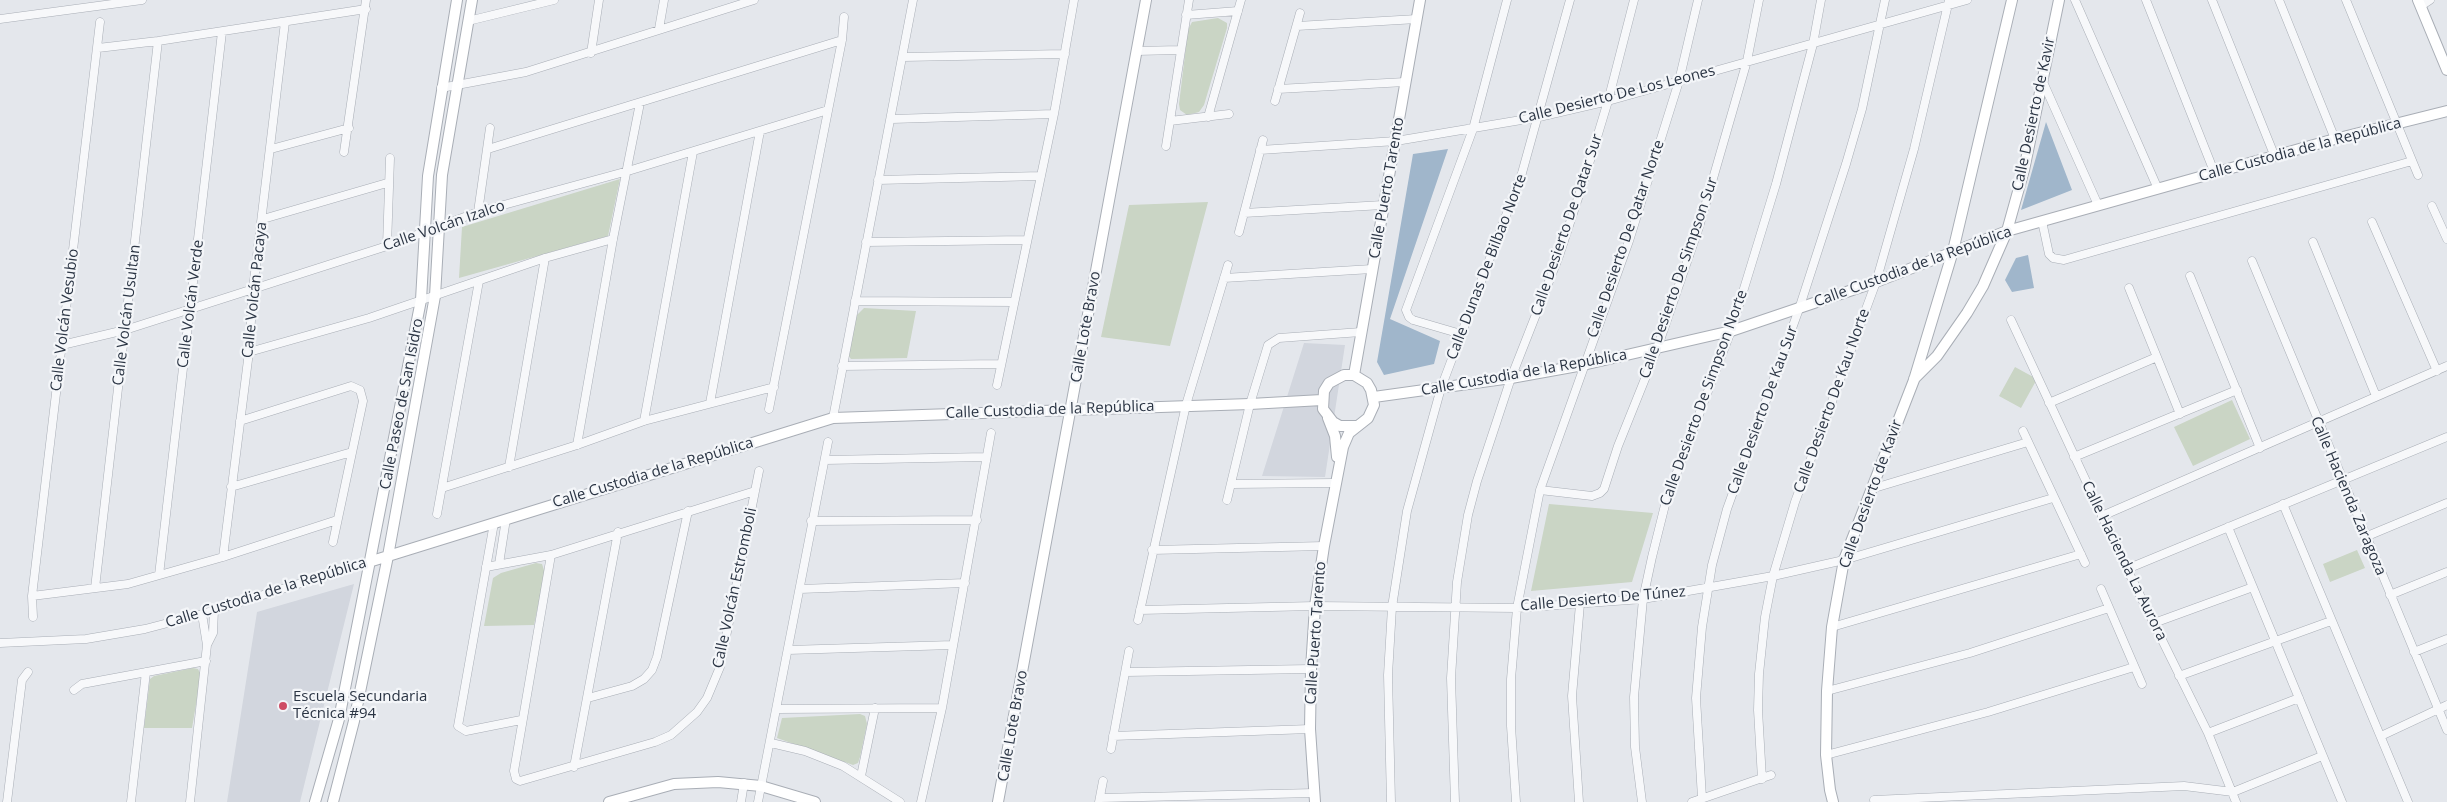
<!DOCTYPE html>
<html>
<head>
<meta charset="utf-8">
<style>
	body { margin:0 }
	canvas { display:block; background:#e4e7ec }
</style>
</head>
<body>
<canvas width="2447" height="802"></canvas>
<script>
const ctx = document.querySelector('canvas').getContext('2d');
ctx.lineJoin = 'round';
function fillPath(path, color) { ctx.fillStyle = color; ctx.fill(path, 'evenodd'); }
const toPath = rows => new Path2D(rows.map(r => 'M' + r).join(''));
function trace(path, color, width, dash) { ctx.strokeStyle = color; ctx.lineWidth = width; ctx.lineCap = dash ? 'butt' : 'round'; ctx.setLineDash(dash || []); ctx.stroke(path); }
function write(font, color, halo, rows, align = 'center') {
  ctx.font = font + ' "Open Sans",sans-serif'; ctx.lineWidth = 4.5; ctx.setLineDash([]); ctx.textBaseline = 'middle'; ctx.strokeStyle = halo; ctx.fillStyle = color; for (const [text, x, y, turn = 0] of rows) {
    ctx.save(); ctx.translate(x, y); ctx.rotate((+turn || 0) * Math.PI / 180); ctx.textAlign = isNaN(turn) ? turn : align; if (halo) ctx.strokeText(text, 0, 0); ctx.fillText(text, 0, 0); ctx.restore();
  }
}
fillPath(toPath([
	[1304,343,1345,345,1325,477,1262,476],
	[354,584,300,802,227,802,257,612]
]), '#d2d6de');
fillPath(toPath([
	[1218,18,1227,23,1227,28,1204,105,1199,112,1187,115,1180,110,1179,104,1188,30,1192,22],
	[620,179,608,236,459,278,462,227],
	[1208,202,1170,346,1101,337,1129,205],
	[864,308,916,311,907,358,851,359,848,355,856,316],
	[2015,367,2037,379,2021,408,1999,396],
	[2232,400,2250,439,2193,466,2174,427],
	[1549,504,1653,513,1632,582,1531,591],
	[2357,550,2365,568,2330,582,2323,564],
	[536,563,542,564,545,573,534,625,484,626,493,578,501,573],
	[193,668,198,669,201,675,192,728,144,728,150,679,154,676],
	[860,714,865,716,867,724,860,757,858,763,853,765,777,738,782,718]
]), '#cad5c5');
fillPath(toPath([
	[2046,122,2072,190,2021,210],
	[1448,149,1390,319,1440,341,1434,364,1384,375,1377,362,1413,154],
	[2028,255,2034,288,2012,292,2005,280,2016,258]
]), '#a0b6cb');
const street = toPath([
	[2075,0,2158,189],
	[2146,0,2215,174],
	[2212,0,2275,157],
	[2279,0,2335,139],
	[2346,0,2418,175],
	[2421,6,2430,0],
	[1186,15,1238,11],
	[0,19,142,0],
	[468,21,554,0],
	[1297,26,1417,19],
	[659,29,664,0],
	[98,48,158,41,366,9],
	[1136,51,1180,50],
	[591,53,599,0],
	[903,57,1065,54],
	[2043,82,2098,205],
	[441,88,526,72,754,0],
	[1278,89,1405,82],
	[1275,101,1300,13],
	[1208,117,1241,0],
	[892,119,1054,114],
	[1170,121,1229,114],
	[1166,146,1189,0],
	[271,149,349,128],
	[488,149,842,40],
	[1260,150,1396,141,1539,117,1608,101,1967,0],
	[344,152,366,0],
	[878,180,1041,176],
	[2432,206,2447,239],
	[478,212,490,128],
	[1244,213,1383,205],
	[263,219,387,183],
	[2042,221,2049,254,2053,258,2064,260,2412,161],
	[2372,222,2437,371],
	[1239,232,1263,140],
	[866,242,1027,240],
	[2313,242,2376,396],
	[387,246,390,158],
	[2252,261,2447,730],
	[2190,276,2260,448],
	[1224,278,1372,269],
	[2129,288,2180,414],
	[855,301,1014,302],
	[2011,320,2127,569,2208,733,2236,802],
	[1461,334,1413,320,1409,317,1406,310,1473,129,1507,0],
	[62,345,125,330,253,289,387,246,478,212,628,171,828,110],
	[249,352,369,318,545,258,613,239],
	[842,366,1001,364],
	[997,385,1054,114,1074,0],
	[710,403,760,131],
	[2049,403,2157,357],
	[769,409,842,40,844,17],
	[833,418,913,0],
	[240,421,351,386,360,390,363,401,333,542],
	[644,421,693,152],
	[2023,431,2085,563],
	[577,445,613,239,640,103],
	[2074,457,2237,390],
	[825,460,986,457],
	[509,467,545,258],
	[1232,484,1334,483],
	[231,487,352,452],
	[442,488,577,445,644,421,774,387],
	[1871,489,2028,442],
	[1540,490,1592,496,1600,493,1604,489,1618,446,1657,349,1699,227,1747,61,1759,0],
	[1227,500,1250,404,1268,345,1279,338,1361,332],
	[2283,504,2408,802],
	[437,514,479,281],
	[2102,516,2447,366],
	[811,521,977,520],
	[494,523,458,726,466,731,521,720],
	[2228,527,2342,802],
	[2365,537,2447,503],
	[1152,550,1324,546],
	[551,555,514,771,516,779,520,781,655,742,671,735,697,712,707,698,720,667,759,471],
	[223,557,249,352,253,289,285,22],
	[499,564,506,519],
	[486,567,551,555,755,491],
	[2127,569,2447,437],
	[159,575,222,32],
	[95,588,158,41],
	[800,589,965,583],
	[2101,589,2142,684],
	[2390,595,2447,572],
	[32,596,128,584,223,557,337,520],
	[1140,610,1315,606,1517,608,1643,599,1773,576,1844,560,2053,498],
	[202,614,207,645],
	[33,617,32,596,100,22],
	[1138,620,1186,405,1228,265],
	[2154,623,2253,587],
	[1832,627,2081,554],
	[0,643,86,639,145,629,202,614,372,561],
	[788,650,953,645],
	[2414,652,2447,639],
	[1126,672,1311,669],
	[2179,676,2331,621],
	[74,690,82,684,206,661],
	[1827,691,1970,653,2109,608],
	[588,698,632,686,644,679,652,670,657,657,688,511],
	[777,709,942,708],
	[2208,733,2299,698],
	[1113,736,1310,729],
	[2381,736,2447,705],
	[771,743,805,751,843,766,900,802],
	[1111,749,1129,651],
	[1826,755,1988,712,2134,667],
	[574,767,618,532],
	[861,776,875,708],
	[1762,779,1758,710,1759,674,1765,617,1773,576,1795,502,1876,282,1914,149,1949,0],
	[1100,798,1314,793],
	[1702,798,1696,698,1702,627,1712,565,1727,509,1799,309,1846,164,1862,109,1885,0],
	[1874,800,2184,786,2233,792,2322,756],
	[7,802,22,680,28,672],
	[131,802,146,672],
	[190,802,207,645,213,633,214,610],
	[741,802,744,783],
	[758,802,828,442],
	[921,802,942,708,991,433],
	[1099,802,1103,781],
	[1391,802,1388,675,1392,607,1407,511,1441,388,1522,173,1570,0],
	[1455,802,1451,678,1457,582,1468,515,1477,481,1511,378,1559,256,1585,177,1608,101,1634,0],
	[1516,802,1511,726,1511,679,1517,608,1540,490,1629,241,1679,81,1698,0],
	[1579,802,1572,696,1580,604],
	[1642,802,1635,747,1634,697,1643,599,1652,557,1666,501,1731,331,1776,184,1813,44,1821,0],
	[1692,802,1771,775]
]);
const secondary = toPath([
	[2418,0,2447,70],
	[1354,375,1420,0],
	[1914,379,1937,356,1967,313,1983,286,2007,231,2024,170,2059,0],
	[1374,397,1511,378,1583,365,1731,331,1876,282,2007,231,2335,139,2447,111],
	[1328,418,1335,436,1337,457],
	[372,561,833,418,1250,404,1322,400],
	[315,802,339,719,421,300,428,176,457,0],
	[333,802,354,721,388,556,435,296,442,175,472,0],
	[609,802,674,784,718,782,761,786,815,802],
	[998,802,1146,0],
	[1315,802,1310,729,1311,669,1315,606,1324,546,1343,447,1349,433,1368,418,1374,405,1371,390,1367,383,1354,375,1344,375,1329,383,1324,391,1323,409,1333,422,1340,426,1356,426],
	[1833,802,1830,790,1826,755,1827,691,1832,627,1844,560,1914,380,1953,251,2012,0]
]);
trace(street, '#a9aeb6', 9);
trace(secondary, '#a9aeb6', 12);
trace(street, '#f7f8fa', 8);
trace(secondary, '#fff', 10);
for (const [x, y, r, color] of [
	[283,706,5,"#ce4c64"]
]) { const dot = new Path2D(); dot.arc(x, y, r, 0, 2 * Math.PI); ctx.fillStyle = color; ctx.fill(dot); trace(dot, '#f4f6f9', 2); }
write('15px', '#2b3544', '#f4f6f9', [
	["Calle Desierto De Los Leones",1617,95,-14],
	["Calle Desierto de Kavir",2034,114,-78],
	["Calle Custodia de la República",2300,150,-15],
	["Calle Puerto Tarento",1387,188,-80],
	["Calle Desierto De Qatar Sur",1567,225,-71],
	["Calle Volcán Izalco",444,226,-19],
	["Calle Desierto De Qatar Norte",1626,239,-71],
	["Calle Dunas De Bilbao Norte",1487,267,-69],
	["Calle Custodia de la República",1913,267,-20],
	["Calle Desierto De Simpson Sur",1679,278,-71],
	["Calle Volcán Pacaya",255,290,-84],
	["Calle Volcán Verde",191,304,-83],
	["Calle Volcán Usultan",127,315,-83],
	["Calle Volcán Vesubio",65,320,-83],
	["Calle Lote Bravo",1086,327,-80],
	["Calle Custodia de la República",1524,373,-10],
	["Calle Desierto De Simpson Norte",1704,398,-70],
	["Calle Desierto De Kau Norte",1832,401,-70],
	["Calle Paseo de San Isidro",402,404,-79],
	["Calle Custodia de la República",1050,410,-2],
	["Calle Desierto De Kau Sur",1763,410,-70],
	["Calle Custodia de la República",653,473,-17],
	["Calle Desierto de Kavir",1871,494,-70],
	["Calle Hacienda Zaragoza",2348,496,67],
	["Calle Hacienda La Aurora",2124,561,64],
	["Calle Volcán Estromboli",735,588,-78],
	["Calle Custodia de la República",266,593,-17],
	["Calle Desierto De Túnez",1603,599,-5],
	["Calle Puerto Tarento",1316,633,-86],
	["Calle Lote Bravo",1013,726,-80]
]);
write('15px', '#2b3544', '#f4f6f9', [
	["Escuela Secundaria",293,697],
	["Técnica #94",293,714]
], 'left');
</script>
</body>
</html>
